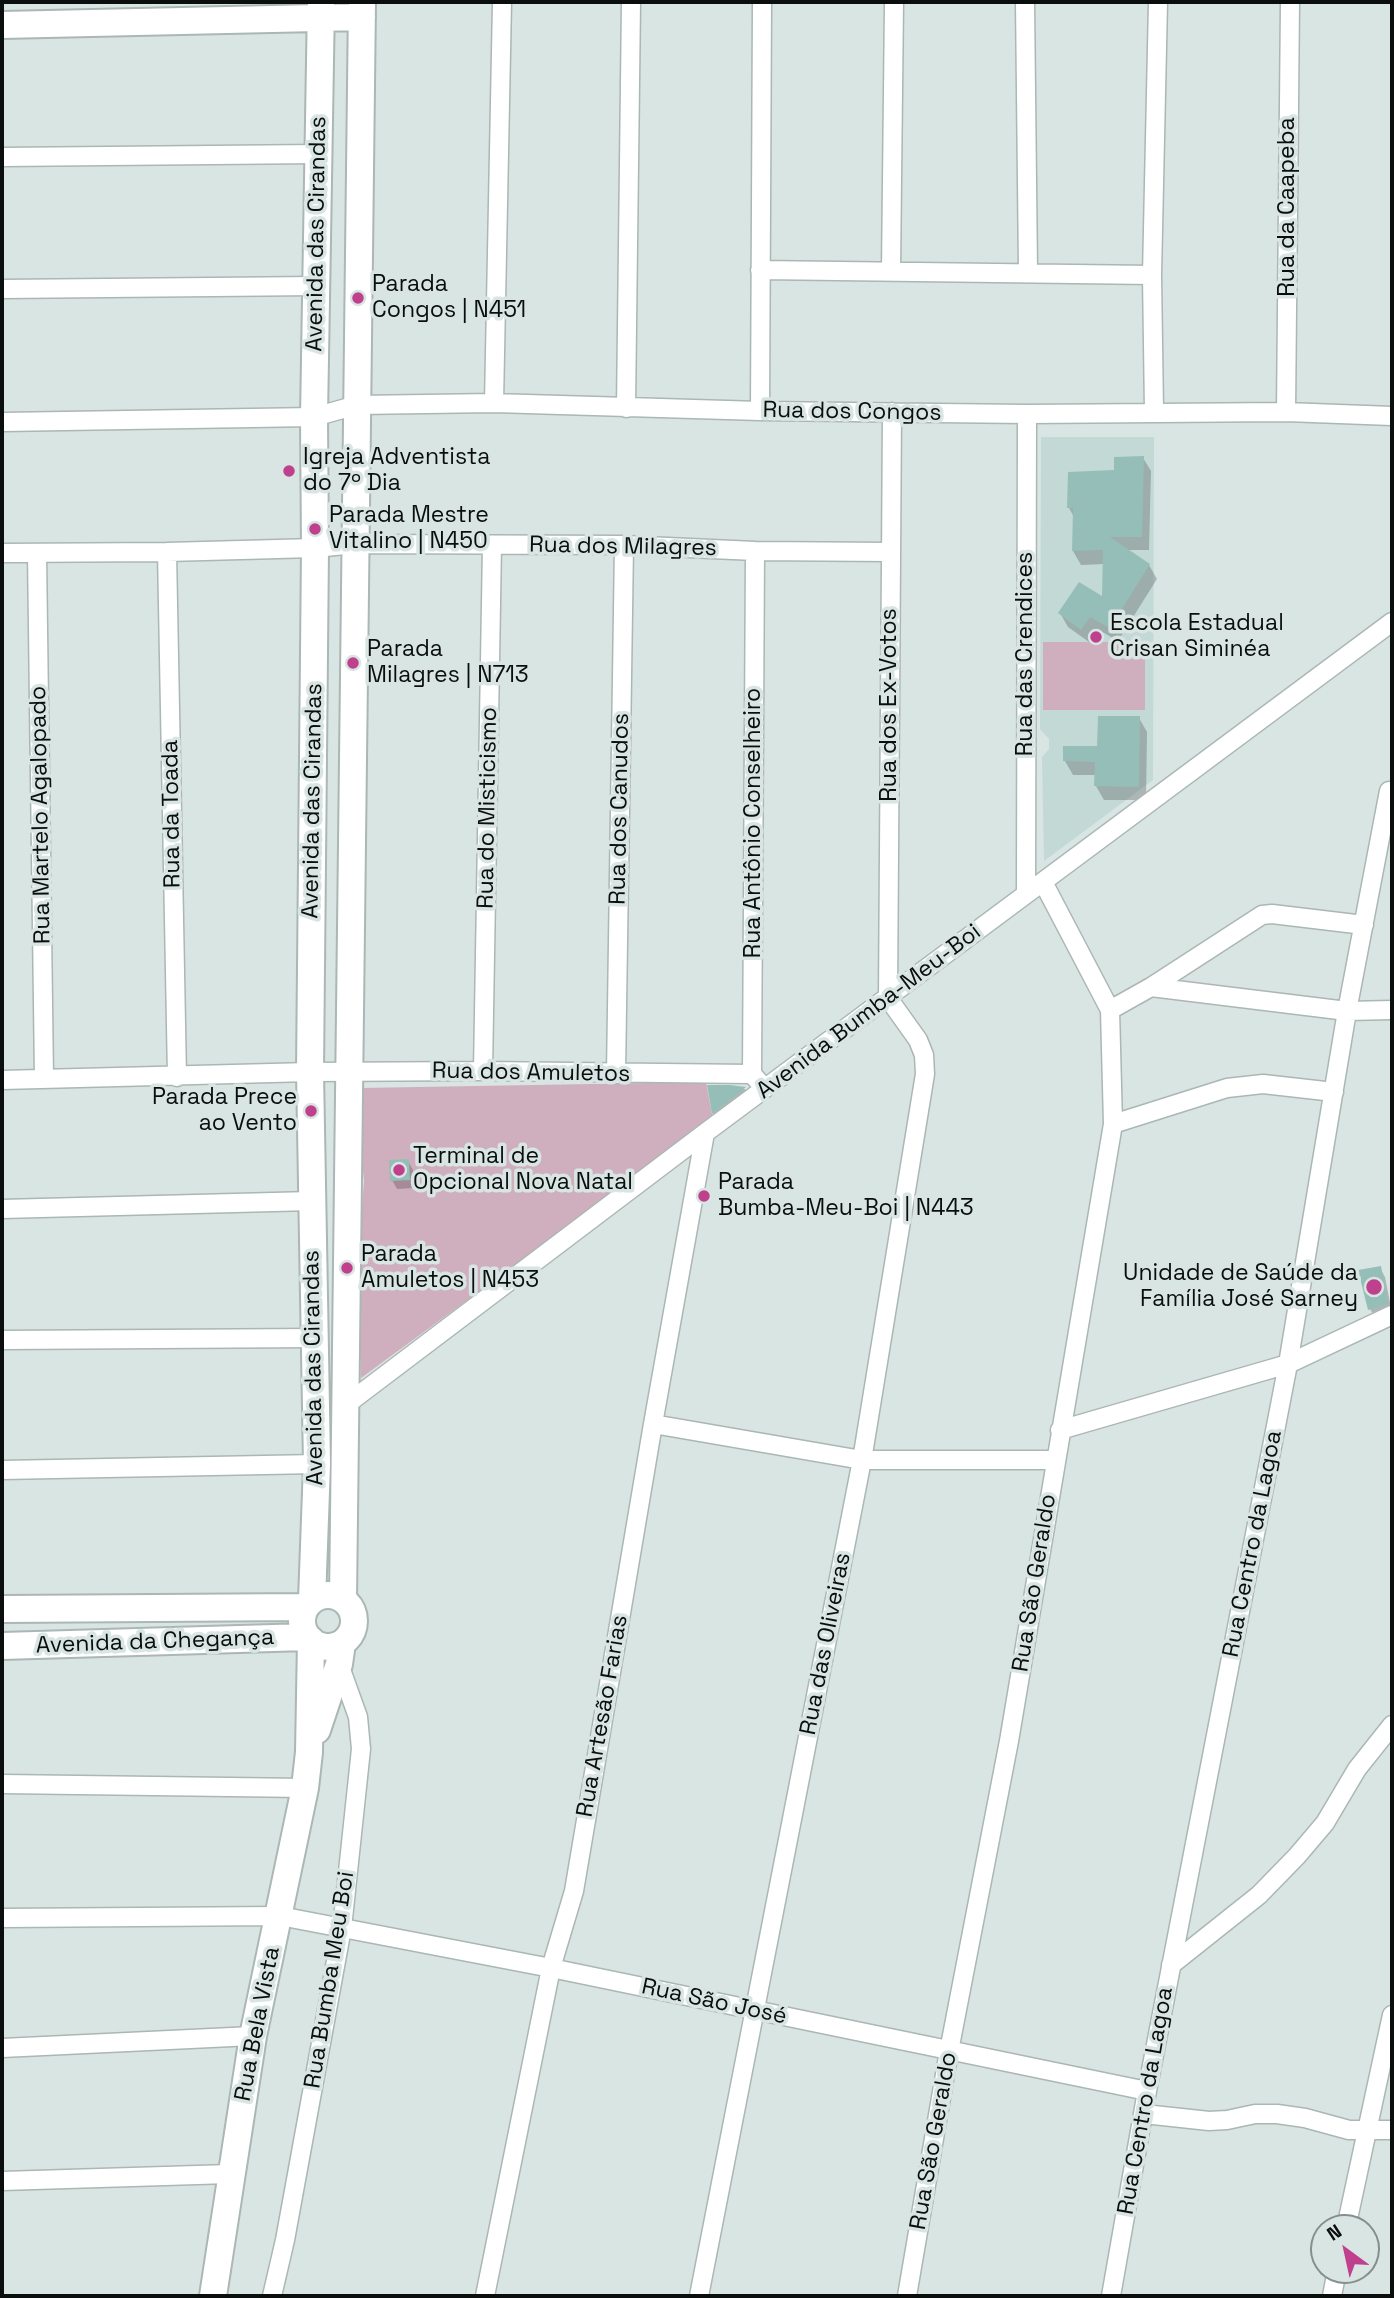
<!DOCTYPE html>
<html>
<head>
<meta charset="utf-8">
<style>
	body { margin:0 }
	#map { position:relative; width:1394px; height:2298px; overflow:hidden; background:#d8e5e3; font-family:"Space Grotesk",sans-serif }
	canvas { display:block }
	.frame { position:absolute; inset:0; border:4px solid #0a0e0d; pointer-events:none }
	.north { position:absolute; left:1310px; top:2214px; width:70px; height:70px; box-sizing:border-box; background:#d8e5e3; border:2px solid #868f8d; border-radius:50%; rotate:327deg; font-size:19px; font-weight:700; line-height:28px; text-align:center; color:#0a0e0d }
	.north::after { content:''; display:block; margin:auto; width:24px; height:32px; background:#bf408c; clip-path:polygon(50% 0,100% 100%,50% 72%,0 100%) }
</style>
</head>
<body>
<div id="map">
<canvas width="1394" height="2298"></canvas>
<div class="frame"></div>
<div class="north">N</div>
</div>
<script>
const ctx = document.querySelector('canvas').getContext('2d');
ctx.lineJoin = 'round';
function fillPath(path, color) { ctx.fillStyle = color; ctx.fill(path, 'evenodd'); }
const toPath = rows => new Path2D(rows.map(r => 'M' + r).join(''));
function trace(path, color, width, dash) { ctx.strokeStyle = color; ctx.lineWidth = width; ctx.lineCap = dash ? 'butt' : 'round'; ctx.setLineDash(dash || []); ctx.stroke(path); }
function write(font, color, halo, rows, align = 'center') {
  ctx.font = font + ' "Space Grotesk",sans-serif'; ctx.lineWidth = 7; ctx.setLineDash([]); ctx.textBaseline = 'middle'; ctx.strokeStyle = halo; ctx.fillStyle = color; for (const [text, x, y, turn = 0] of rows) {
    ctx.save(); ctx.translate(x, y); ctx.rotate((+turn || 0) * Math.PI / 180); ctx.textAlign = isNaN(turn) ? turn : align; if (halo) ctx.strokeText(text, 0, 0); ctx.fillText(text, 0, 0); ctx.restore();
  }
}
fillPath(toPath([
	[1041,437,1154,437,1153,780,1044,861,1042,757,1049,749,1049,739,1040,729]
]), '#c3d9d6');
fillPath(toPath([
	[1043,642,1145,642,1145,710,1043,710],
	[706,1082,713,1120,361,1378,358,1257,364,1181,359,1132,361,1088]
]), '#cfaebe');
fillPath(toPath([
	[1143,458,1151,471,1149,550,1127,550,1149,565,1157,579,1118,641,1099,630,1089,642,1068,627,1060,613,1104,599,1105,564,1081,565,1073,551,1074,517,1069,508,1116,472],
	[1139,718,1147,732,1146,800,1104,800,1096,786,1096,775,1073,775,1065,761,1099,748],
	[709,1087,745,1089,750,1097,718,1121,713,1113],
	[408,1161,413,1170,414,1188,397,1189,392,1180],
	[1380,1268,1385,1277,1392,1313,1375,1318,1370,1309]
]), '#0003');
fillPath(toPath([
	[1144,456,1142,537,1110,537,1150,564,1110,628,1090,617,1081,630,1058,613,1079,582,1102,596,1103,550,1072,551,1073,508,1067,508,1068,472,1114,470,1114,457],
	[1098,716,1140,716,1139,787,1094,786,1095,762,1063,761,1063,746,1097,746],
	[707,1085,730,1085,746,1087,712,1114],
	[409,1159,410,1180,390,1181,389,1160],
	[1381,1266,1388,1304,1368,1310,1358,1270]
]), '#96beb8');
const street = toPath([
	[1025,2,1028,272],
	[2,157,318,154],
	[760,270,1152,275],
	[891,271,894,2],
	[2,289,317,286],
	[494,403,502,2],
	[626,408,631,2],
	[760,411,762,2],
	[1154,412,1152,275,1158,2],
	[1286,412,1290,2],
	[2,422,314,417,357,405,494,403,760,411,1027,414,1286,412,1392,416],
	[755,551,752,1074,759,1082],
	[167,552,177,1077],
	[2,553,167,552,315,548,355,544,624,545,755,551,891,552],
	[37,553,44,1078],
	[1026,894,1027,414],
	[1151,987,1262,915,1272,914,1364,925],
	[1110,1010,1151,987,1347,1011,1392,1010],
	[483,1071,492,545],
	[616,1074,624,545],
	[2,1080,310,1072,483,1071,752,1074],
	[1113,1124,1227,1088,1263,1084,1334,1092],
	[2,1209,312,1201],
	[2,1340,314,1338],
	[347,1404,705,1133,1392,622],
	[653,1424,862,1460,1055,1460],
	[1060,1430,1288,1364,1392,1315],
	[2,1470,317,1464],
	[2,1784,305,1788],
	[2,1918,280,1916,551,1968,1147,2091],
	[1171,1965,1259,1895,1297,1856,1325,1823,1357,1769,1392,1725],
	[2,2048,253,2036],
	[1144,2114,1209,2121,1227,2120,1255,2114,1277,2114,1305,2118,1349,2130,1392,2130],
	[2,2181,230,2174],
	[1346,2228,1392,2015],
	[272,2296,285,2240,342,1928,361,1749,358,1717,339,1664],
	[485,2296,551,1968,574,1891,653,1424,705,1133],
	[699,2296,862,1460,925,1074,924,1055,918,1040,888,998,892,412],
	[907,2296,949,2051,1009,1741,1113,1124,1110,1010,1043,882],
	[1111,2296,1147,2091,1288,1364,1347,1011,1389,791],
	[1332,2296,1337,2270]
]);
const secondary = toPath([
	[2,25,362,17],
	'302 1621a26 26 0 1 1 52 0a26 26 0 1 1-52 0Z',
	[343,1599,362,2],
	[312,1600,317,1464,310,1072,315,548,314,417,321,2],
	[2,1609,306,1607],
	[2,1646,307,1637],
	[317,1730,339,1664,342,1643],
	[213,2296,253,2036,305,1788,309,1752,311,1640]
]);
trace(street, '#aab7b4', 21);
trace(secondary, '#aab7b4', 30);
trace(street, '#fff', 18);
trace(secondary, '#fff', 26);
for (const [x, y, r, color] of [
	[358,298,7,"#bf408c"],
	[289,471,7,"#bf408c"],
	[315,529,7,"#bf408c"],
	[1096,637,7,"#bf408c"],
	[353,663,7,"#bf408c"],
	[311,1111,7,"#bf408c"],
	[399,1170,7,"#bf408c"],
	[704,1196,7,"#bf408c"],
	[347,1268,7,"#bf408c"],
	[1374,1287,9,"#bf408c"]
]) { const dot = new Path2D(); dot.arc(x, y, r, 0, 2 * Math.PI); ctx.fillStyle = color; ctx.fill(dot); trace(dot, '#d8e5e3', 2.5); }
write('23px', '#0a0e0d', '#d8e5e3', [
	["Rua da Caapeba",1288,207,-90],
	["Avenida das Cirandas",317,234,-89],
	["Rua dos Congos",852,412,1],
	["Rua dos Milagres",623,547,1],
	["Rua das Crendices",1026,654,-90],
	["Rua dos Ex-Votos",890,705,-90],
	["Avenida das Cirandas",313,801,-89],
	["Rua do Misticismo",488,808,-89],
	["Rua dos Canudos",620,809,-89],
	["Rua da Toada",172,814,-91],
	["Rua Martelo Agalopado",41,815,-91],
	["Rua Antônio Conselheiro",754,823,-90],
	["Avenida Bumba-Meu-Boi",869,1012,-37],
	["Rua dos Amuletos",531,1073,1],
	["Avenida das Cirandas",314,1368,-91],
	["Rua Centro da Lagoa",1253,1544,-79],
	["Rua São Geraldo",1035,1583,-81],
	["Avenida da Chegança",155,1642,-2],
	["Rua das Oliveiras",826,1644,-79],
	["Rua Artesão Farias",603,1716,-80],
	["Rua Bumba Meu Boi",330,1980,-81],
	["Rua São José",714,2002,12],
	["Rua Bela Vista",258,2024,-79],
	["Rua Centro da Lagoa",1146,2101,-80],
	["Rua São Geraldo",934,2141,-80]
]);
write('23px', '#0a0e0d', '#d8e5e3', [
	["Parada",372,285],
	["Congos | N451",372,311],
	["Igreja Adventista",303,458],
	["do 7º Dia",303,484],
	["Parada Mestre",329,516],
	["Vitalino | N450",329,542],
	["Escola Estadual",1110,624],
	["Crisan Siminéa",1110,650],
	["Parada",367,650],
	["Milagres | N713",367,676],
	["Parada Prece",297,1098,"right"],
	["ao Vento",297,1124,"right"],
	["Terminal de",413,1157],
	["Opcional Nova Natal",413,1183],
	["Parada",718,1183],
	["Bumba-Meu-Boi | N443",718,1209],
	["Parada",361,1255],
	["Amuletos | N453",361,1281],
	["Unidade de Saúde da",1358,1274,"right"],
	["Família José Sarney",1358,1300,"right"]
], 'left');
</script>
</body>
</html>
